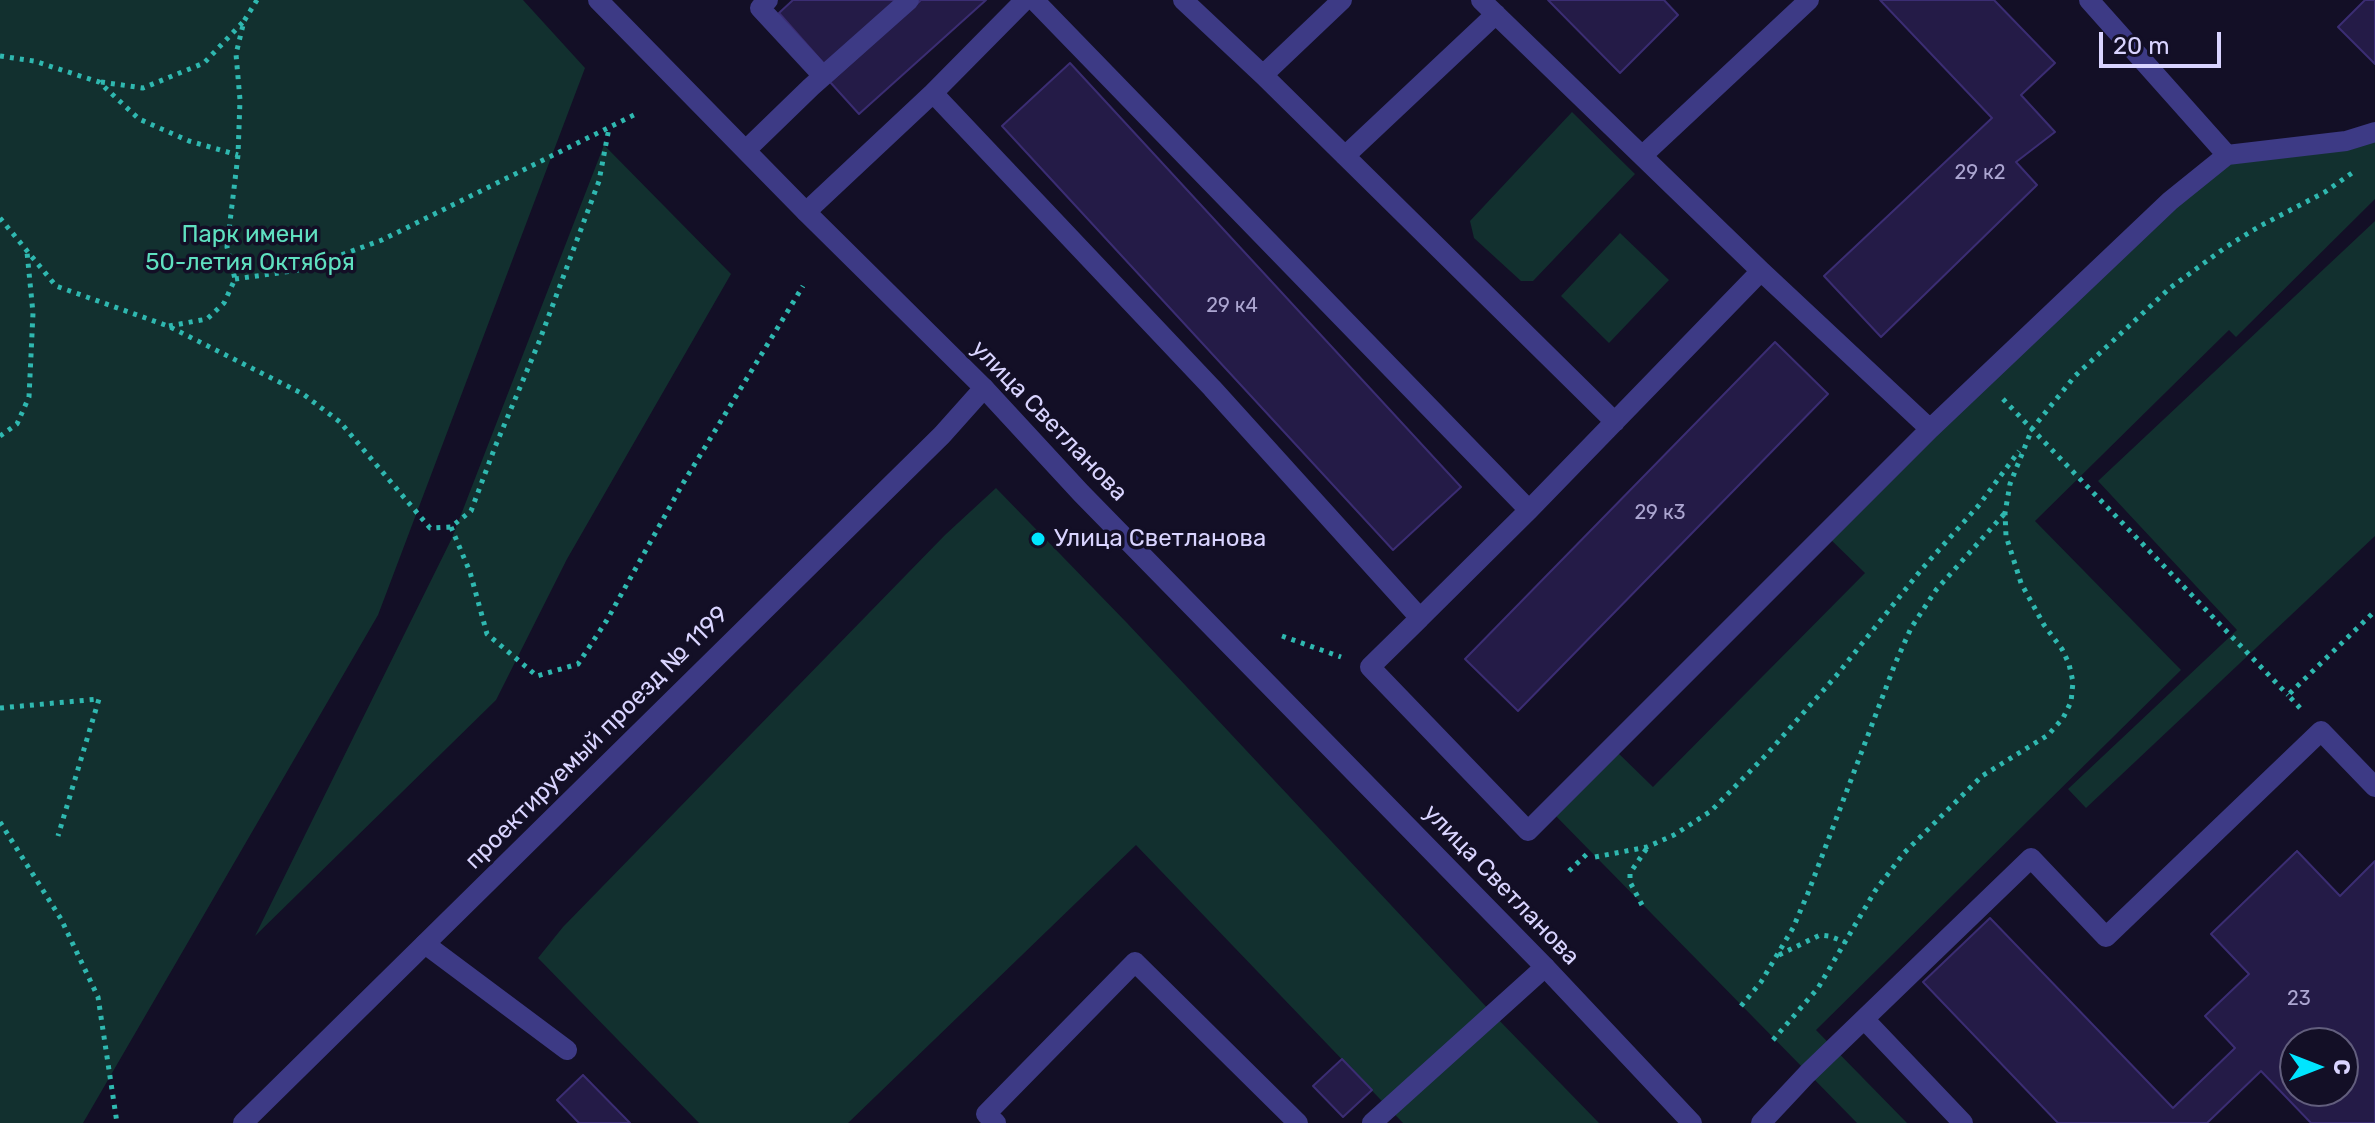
<!DOCTYPE html>
<html>
<head>
<meta charset="utf-8">
<style>
	body { margin:0 }
	#map { position:relative; width:2375px; height:1123px; overflow:hidden; background:#130f26; font-family:Rubik,sans-serif }
	canvas { display:block }
	.north { position:absolute; left:2279px; top:1027px; width:80px; height:80px; box-sizing:border-box; background:#130f26; border:2px solid #625e7d; border-radius:50%; rotate:90deg; font-size:22px; font-weight:700; line-height:32px; text-align:center; color:#d9d4ff }
	.north::after { content:''; display:block; margin:auto; width:28px; height:36px; background:#00e5ff; clip-path:polygon(50% 0,100% 100%,50% 72%,0 100%) }
	.scale { position:absolute; left:2099px; top:32px; width:122px; height:36px; box-sizing:border-box; border:4px solid #d9d4ff; border-top:0; padding-left:10px; font-size:24px; line-height:28px; white-space:nowrap; color:#d9d4ff; -webkit-text-stroke:6px #130f26; paint-order:stroke }
</style>
</head>
<body>
<div id="map">
<canvas width="2375" height="1123"></canvas>
<div class="north">С</div>
<div class="scale">20 m</div>
</div>
<script>
const ctx = document.querySelector('canvas').getContext('2d');
ctx.lineJoin = 'round';
function fillPath(path, color) { ctx.fillStyle = color; ctx.fill(path, 'evenodd'); }
const toPath = rows => new Path2D(rows.map(r => 'M' + r).join(''));
function trace(path, color, width, dash) { ctx.strokeStyle = color; ctx.lineWidth = width; ctx.lineCap = dash ? 'butt' : 'round'; ctx.setLineDash(dash || []); ctx.stroke(path); }
function write(font, color, halo, rows, align = 'center') {
  ctx.font = font + ' Rubik,sans-serif'; ctx.lineWidth = 7; ctx.setLineDash([]); ctx.textBaseline = 'middle'; ctx.strokeStyle = halo; ctx.fillStyle = color; for (const [text, x, y, turn = 0] of rows) {
    ctx.save(); ctx.translate(x, y); ctx.rotate((+turn || 0) * Math.PI / 180); ctx.textAlign = isNaN(turn) ? turn : align; if (halo) ctx.strokeText(text, 0, 0); ctx.fillText(text, 0, 0); ctx.restore();
  }
}
fillPath(toPath([
	[0,0,523,0,585,68,378,615,83,1123,0,1123],
	[1572,112,1635,174,1533,281,1521,281,1474,238,1470,221],
	[2375,132,2375,199,2236,337,2229,330,2035,521,2181,670,1816,1030,1907,1123,1857,1123,1550,810,1613,748,1653,787,1865,573,1825,534,2227,155],
	[604,145,731,274,567,559,496,700,255,936,452,538],
	[2375,221,2375,536,2086,808,2068,789,2237,630,2098,481],
	[1620,233,1669,280,1609,343,1561,296],
	[996,488,1127,623,1493,1014,1599,1123,1403,1123,1136,845,848,1123,699,1123,538,958,563,927,945,535]
]), '#12302f');
const building = toPath([
	[793,0,897,0,825,65,779,13,793,0],
	[921,0,986,0,859,114,830,82,921,0],
	[1548,0,1664,0,1678,15,1620,73,1548,0],
	[1880,0,1994,0,2055,63,2021,95,2055,132,2016,162,2037,185,1881,337,1824,276,1992,118,1880,0],
	[2365,0,2375,0,2375,64,2338,27,2365,0],
	[1070,63,1461,487,1393,550,1002,126,1070,63],
	[1775,342,1828,394,1518,711,1465,659,1775,342],
	[2297,851,2340,896,2375,861,2375,1123,2311,1123,2261,1071,2207,1123,2058,1123,1923,982,1990,918,2173,1108,2235,1048,2205,1016,2249,974,2211,934,2297,851],
	[2295,1043,2343,1043,2343,1091,2295,1091,2295,1043],
	[1342,1059,1372,1090,1343,1117,1313,1086,1342,1059],
	[583,1075,630,1123,579,1123,557,1100,583,1075]
]);
fillPath(building, '#241b47');
trace(building, '#3b2d73', 2);
trace(toPath([
	[0,56,34,61,99,82,139,119,189,141,238,155],
	[101,82,143,88,204,63,244,21],
	[0,218,56,286,168,326,303,394,340,422,430,528,451,527,471,511,495,447,539,342,599,181,609,128],
	[235,279,300,270,382,240,636,114],
	[169,326,207,319,224,303,235,279,227,247,238,155,240,100,236,54,244,21,257,0],
	[2003,399,2288,695],
	[0,436,17,424,29,397,33,313,27,252],
	[451,527,470,572,487,634,537,676,578,664,607,620,682,485,803,286],
	[1282,636,1341,657],
	[0,708,99,699,58,836],
	[2300,708,2288,695,2375,611],
	[0,822,61,919,98,997,117,1123],
	[1595,857,1647,847,1674,835,1711,811,1767,754,1836,676,1921,570,1979,505,2019,451],
	[1569,871,1590,851],
	[1642,905,1630,882,1630,873,1647,848],
	[1779,955,1820,935,1829,936,1845,942],
	[1741,1006,1761,982,1793,928,1808,893,1895,664,1911,628,1936,590,2005,513],
	[1773,1040,1818,988,1875,891,1904,853,1982,776,2048,735,2063,718,2071,702,2073,682,2069,664,2062,649,2044,625,2021,583,2006,536,2005,513,2010,484,2032,429,2075,376,2170,288,2226,247,2260,226,2325,192,2352,173]
]), '#2fb8b0', 5, [4, 6]);
trace(toPath([
	[768,0,760,8,823,76],
	[1034,0,1529,510],
	[1183,0,1263,75,1615,422],
	[1481,0,1761,271,1930,429,2170,201,2227,155,2346,141,2375,132],
	[2089,0,2227,155],
	[1263,75,1342,0],
	[933,93,1212,388,1420,618,1529,510,1761,271],
	[746,150,811,87,909,0],
	[1345,156,1496,14],
	[1642,156,1809,0],
	[806,212,933,93,1025,0],
	[1420,618,1370,667,1528,831,1930,429],
	[425,944,567,1050],
	[1864,1019,1963,1123],
	[996,1123,986,1114,1135,962,1298,1123],
	[1372,1123,1545,967],
	[1761,1123,1807,1074,2031,858,2106,937,2321,731,2375,787]
]), '#3d3a85', 20);
trace(toPath([
	[243,1123,942,435,984,388]
]), '#3d3a85', 20);
trace(toPath([
	[598,0,806,212,984,388,1081,493,1545,967,1692,1123]
]), '#3d3a85', 20);
for (const [x, y, r, color] of [
	[1038,539,8,"#00e5ff"]
]) { const dot = new Path2D(); dot.arc(x, y, r, 0, 2 * Math.PI); ctx.fillStyle = color; ctx.fill(dot); trace(dot, '#130f26', 3); }
write('20px', '#aca6d1', null, [
	["29 к2",1980,173],
	["29 к4",1232,306],
	["29 к3",1660,513],
	["23",2299,999]
]);
write('24px', '#5fe0c0', '#130f26', [
	["Парк имени",250,235],
	["50-летия Октября",250,263]
]);
write('24px', '#d9d4ff', '#130f26', [
	["улица Светланова",1049,421,46],
	["проектируемый проезд № 1199",597,738,-45],
	["улица Светланова",1501,885,46]
]);
write('24px', '#d9d4ff', '#130f26', [
	["Улица Светланова",1054,539]
], 'left');
</script>
</body>
</html>
